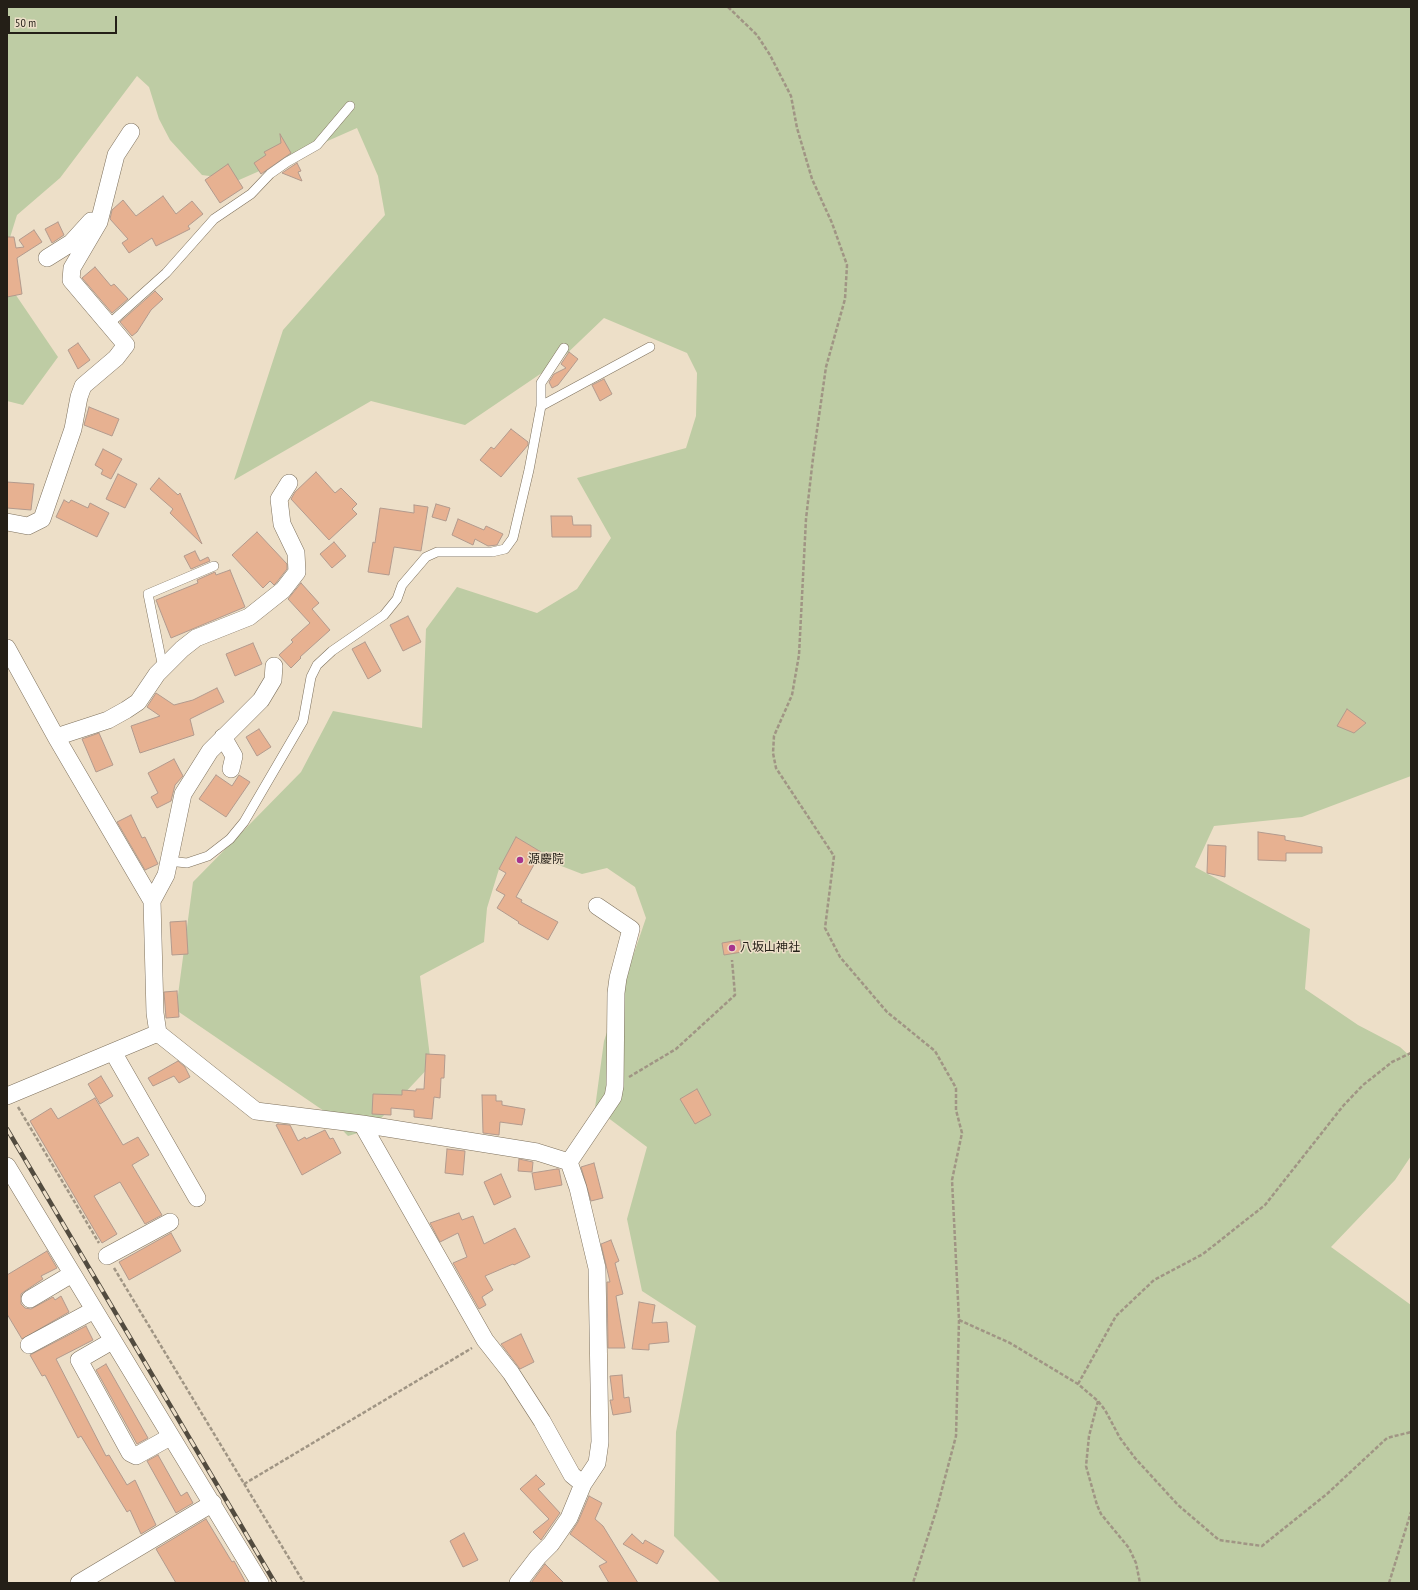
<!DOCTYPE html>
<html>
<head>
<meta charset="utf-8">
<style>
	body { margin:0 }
	#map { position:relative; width:1418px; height:1590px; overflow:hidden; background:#eddfc8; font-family:"PT Sans Narrow",sans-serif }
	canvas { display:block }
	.frame { position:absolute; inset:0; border:8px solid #241f17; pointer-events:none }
	.scale { position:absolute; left:8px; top:16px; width:109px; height:18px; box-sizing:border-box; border:2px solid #241f17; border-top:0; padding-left:5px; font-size:12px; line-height:14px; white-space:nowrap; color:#241f17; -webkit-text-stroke:3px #eddfc8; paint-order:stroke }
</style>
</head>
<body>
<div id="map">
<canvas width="1418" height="1590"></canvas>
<div class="frame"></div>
<div class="scale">50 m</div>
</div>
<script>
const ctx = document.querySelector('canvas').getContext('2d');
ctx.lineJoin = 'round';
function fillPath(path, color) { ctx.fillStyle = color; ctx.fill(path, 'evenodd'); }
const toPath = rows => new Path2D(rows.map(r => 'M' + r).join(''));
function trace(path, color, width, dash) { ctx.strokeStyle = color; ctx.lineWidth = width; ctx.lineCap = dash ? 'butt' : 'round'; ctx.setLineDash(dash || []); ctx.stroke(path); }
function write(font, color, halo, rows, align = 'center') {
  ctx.font = font + ' "PT Sans Narrow","Noto Sans JP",sans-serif'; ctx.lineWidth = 3; ctx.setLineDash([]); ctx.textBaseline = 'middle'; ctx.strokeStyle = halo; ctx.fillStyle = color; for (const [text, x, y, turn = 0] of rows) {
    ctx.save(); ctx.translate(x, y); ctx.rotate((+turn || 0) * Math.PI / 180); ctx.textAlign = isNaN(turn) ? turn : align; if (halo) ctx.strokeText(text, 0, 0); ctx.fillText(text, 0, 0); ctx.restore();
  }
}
fillPath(toPath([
	[7,7,1411,7,1411,776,1302,817,1214,826,1195,867,1310,929,1305,989,1358,1025,1400,1047,1411,1057,1411,1156,1395,1180,1331,1247,1411,1305,1411,1583,721,1583,674,1536,676,1432,696,1326,642,1291,627,1219,647,1147,595,1108,604,1041,646,918,635,887,607,868,582,874,551,862,541,852,516,838,499,869,487,908,484,942,420,976,431,1065,371,1129,348,1136,324,1111,176,1010,193,882,301,772,333,711,422,728,426,629,457,587,537,613,577,589,611,538,577,478,686,448,696,416,697,373,687,353,604,318,558,362,465,425,371,401,234,480,283,330,385,215,378,176,357,128,239,180,202,175,170,140,159,119,149,87,137,76,60,178,17,215,7,247],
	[7,282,58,357,23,405,7,401]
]), '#becca4');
const building = toPath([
	[280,134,291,153,261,174,254,163,266,155,264,152,281,143,280,134],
	[297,163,301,171,298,172,302,181,282,173,297,163],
	[228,164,243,188,220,203,205,180,228,164],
	[163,196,176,214,192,201,203,214,188,226,190,229,156,246,152,238,129,253,122,243,128,239,110,219,112,210,123,200,136,216,163,196],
	[58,222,64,235,52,243,45,229,58,222],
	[34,230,42,242,17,258,22,294,7,297,7,237,14,237,16,248,24,247,19,240,34,230],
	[95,267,111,286,114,284,128,299,112,313,82,278,95,267],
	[155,291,163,299,151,310,137,332,132,336,120,322,155,291],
	[78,343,90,360,78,369,68,350,78,343],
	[569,352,578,359,558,385,552,388,549,382,554,374,566,368,561,364,569,352],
	[604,379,612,394,600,401,592,385,604,379],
	[89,407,119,419,112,436,84,425,89,407],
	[511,429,528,442,528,445,501,477,480,460,491,447,494,449,511,429],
	[103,449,122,459,111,479,101,474,103,470,95,465,103,449],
	[316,472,335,493,341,488,357,504,352,509,357,514,329,540,291,499,295,492,316,472],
	[118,474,137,484,125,508,106,499,118,474],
	[159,478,178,495,180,493,202,544,170,513,173,509,150,489,159,478],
	[7,482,34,484,31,510,7,508,7,482],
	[64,500,69,503,71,500,88,508,90,503,109,513,97,537,56,517,64,500],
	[436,504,450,508,446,521,432,517,436,504],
	[414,505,428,507,421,551,394,547,389,575,368,572,373,542,375,543,380,508,414,513,414,505],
	[551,516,572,516,573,525,591,525,591,537,552,537,551,516],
	[458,519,484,530,486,526,503,534,497,545,488,546,475,539,473,545,452,535,458,519],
	[257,532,287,564,287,569,276,583,274,585,270,581,263,588,232,555,257,532],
	[334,542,346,556,332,568,320,554,334,542],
	[195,551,200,561,208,557,210,561,191,569,184,556,195,551],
	[230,570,245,607,171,638,156,600,198,583,197,580,215,572,216,575,230,570],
	[301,583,319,603,312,609,330,630,300,657,301,658,291,668,279,655,293,642,291,640,310,623,288,599,301,583],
	[408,616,421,642,403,651,390,625,408,616],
	[365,642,381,671,368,679,352,649,365,642],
	[253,643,262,664,235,676,226,654,253,643],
	[217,688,224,702,190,719,194,735,140,753,131,726,160,716,147,707,156,693,174,705,193,700,217,688],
	[1347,709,1366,723,1354,733,1337,726,1347,709],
	[259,729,271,747,257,756,246,737,259,729],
	[99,733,113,765,96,772,82,739,99,733],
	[174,759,183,776,175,785,171,801,157,808,151,797,158,793,148,773,174,759],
	[216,775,232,786,239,775,250,782,226,817,199,799,216,775],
	[131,815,142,838,145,837,158,864,145,870,117,822,131,815],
	[1258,832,1285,836,1285,840,1322,847,1322,853,1286,853,1286,861,1258,860,1258,832],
	[516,837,541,852,516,897,522,900,521,902,558,922,548,940,518,923,519,922,497,908,505,895,496,890,506,873,499,869,516,837],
	[1208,845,1226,846,1225,877,1207,873,1208,845],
	[186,921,188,954,172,955,170,922,186,921],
	[740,940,742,952,724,955,722,943,740,940],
	[177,991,179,1017,166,1018,164,992,177,991],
	[426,1054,445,1055,444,1078,441,1078,440,1098,434,1097,432,1119,414,1117,414,1110,391,1108,391,1115,372,1114,373,1094,402,1095,402,1090,416,1091,416,1089,424,1089,426,1054],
	[178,1061,185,1067,190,1077,179,1083,174,1076,153,1086,148,1078,178,1061],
	[101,1076,113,1096,100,1104,88,1084,101,1076],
	[697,1089,711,1115,695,1124,680,1099,697,1089],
	[482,1095,496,1095,496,1101,502,1101,502,1105,525,1109,522,1125,500,1122,499,1135,483,1133,482,1095],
	[95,1098,123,1145,138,1137,149,1155,132,1165,162,1215,145,1224,120,1182,94,1196,117,1234,102,1243,30,1121,51,1108,58,1119,95,1098],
	[278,1124,290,1125,298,1141,305,1137,306,1139,325,1130,330,1139,333,1138,341,1153,302,1175,276,1125,278,1124],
	[447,1149,465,1151,463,1175,445,1173,447,1149],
	[519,1159,533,1162,532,1172,518,1171,519,1159],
	[594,1163,603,1198,591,1201,581,1167,594,1163],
	[557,1169,559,1169,562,1185,535,1190,532,1173,557,1169],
	[501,1174,511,1197,494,1205,484,1182,501,1174],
	[459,1213,462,1220,473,1216,484,1244,515,1228,530,1257,514,1265,513,1264,485,1276,493,1290,482,1297,486,1305,479,1309,453,1263,467,1257,458,1233,440,1242,430,1223,459,1213],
	[171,1233,181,1251,129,1280,119,1262,171,1233],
	[611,1240,619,1261,615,1263,623,1294,616,1296,625,1348,608,1348,607,1282,610,1282,601,1244,611,1240],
	[47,1251,57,1268,41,1276,43,1279,25,1291,21,1294,21,1304,25,1308,31,1309,53,1297,55,1300,61,1296,69,1312,22,1339,7,1314,7,1275,47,1251],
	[639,1302,655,1305,652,1323,667,1322,669,1342,649,1344,649,1350,632,1349,639,1302],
	[86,1326,93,1340,56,1359,106,1456,109,1455,127,1485,135,1480,156,1525,141,1534,130,1510,127,1512,81,1436,78,1438,45,1375,42,1376,30,1355,86,1326],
	[521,1334,534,1362,520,1369,501,1344,521,1334],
	[106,1364,148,1438,137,1444,96,1370,106,1364],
	[622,1375,624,1398,629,1397,631,1412,613,1415,610,1400,613,1400,610,1376,622,1375],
	[158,1455,181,1496,187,1492,193,1503,176,1513,147,1461,158,1455],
	[536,1475,545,1484,538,1489,560,1513,541,1540,533,1532,549,1519,520,1489,536,1475],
	[589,1496,602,1503,595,1519,603,1526,638,1583,609,1583,599,1566,607,1562,570,1534,578,1522,589,1496],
	[206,1519,232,1562,234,1561,246,1583,176,1583,156,1549,206,1519],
	[464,1533,478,1560,463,1567,450,1541,464,1533],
	[632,1534,643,1544,645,1540,664,1551,657,1564,623,1544,632,1534],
	[545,1564,564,1583,531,1583,545,1564]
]);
fillPath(building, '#e7b191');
trace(building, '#b29a8d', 1);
const service = toPath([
	[109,324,166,273,214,219,251,194,270,174,287,162,317,145,350,106],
	[541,406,650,347],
	[163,668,148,594,214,566],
	[168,861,187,863,208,856,230,839,244,822,303,721,311,677,317,665,332,651,384,615,397,599,402,585,426,557,437,552,492,552,505,549,513,538,529,470,541,406,541,383,564,348]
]);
const minor = toPath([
	[47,258,71,243,91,221],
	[7,522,28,526,42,519,73,429,79,397,83,386,116,358,126,345,71,280,72,268,99,222,116,155,131,132],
	[7,648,56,737,152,901,155,1013,158,1033,256,1111,362,1124,537,1152,569,1162,578,1188,597,1268,600,1442,597,1463,583,1484,569,1518,551,1544,538,1557,518,1583],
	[56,737,108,720,126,710,138,702,157,674,182,649,196,638,249,617,283,590,297,572,296,553,282,524,279,499,289,483],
	[223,737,234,756,231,769],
	[152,901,166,875,183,794,210,751,261,700,273,680,274,666],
	[113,1052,197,1198],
	[7,1096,158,1033],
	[362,1124,485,1340,511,1373,542,1421,572,1475,583,1484],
	[569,1162,613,1097,615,1086,616,993,618,978,631,929,597,906],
	[7,1166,260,1583],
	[107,1256,170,1222],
	[30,1299,72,1274],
	[112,1341,79,1360,130,1453,136,1456,170,1437],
	[29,1345,94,1310],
	[79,1583,213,1503]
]);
trace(service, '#7e715d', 10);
trace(minor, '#7e715d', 18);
trace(toPath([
	[728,7,757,35,770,55,791,96,797,128,812,179,832,223,847,265,845,299,826,367,813,458,806,519,799,655,792,695,774,736,773,753,776,768,834,856,825,928,840,957,887,1012,935,1051,956,1088,956,1110,962,1133,952,1180,959,1320,956,1436,937,1508,913,1583],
	[629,1077,676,1049,735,995,732,960],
	[18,1107,99,1243],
	[114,1268,304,1583],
	[959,1320,1010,1343,1078,1384,1098,1401,1105,1410,1120,1438,1135,1458,1178,1505,1219,1540,1262,1546,1328,1493,1387,1438,1411,1432],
	[1078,1384,1116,1316,1154,1280,1203,1254,1265,1205,1343,1106,1363,1085,1392,1062,1411,1053],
	[1098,1401,1089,1436,1086,1466,1097,1505,1101,1514,1129,1548,1136,1563,1140,1583],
	[244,1484,472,1348],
	[1389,1583,1411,1512]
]), '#a09584', 2.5, [4, 2]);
trace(service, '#fff', 9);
trace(minor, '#fff', 17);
const rail = toPath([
	[7,1129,275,1583]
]);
trace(rail, '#524b3f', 4.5);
trace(rail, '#eddfc8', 3, [9]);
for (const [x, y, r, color] of [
	[520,860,4,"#a7348e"],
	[732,948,4,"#a7348e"]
]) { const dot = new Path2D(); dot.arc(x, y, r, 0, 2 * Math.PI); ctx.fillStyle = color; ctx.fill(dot); trace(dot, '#eddfc8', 1.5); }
write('12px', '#241f17', '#eddfc8', [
	["源慶院",528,860],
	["八坂山神社",740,948]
], 'left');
</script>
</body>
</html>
